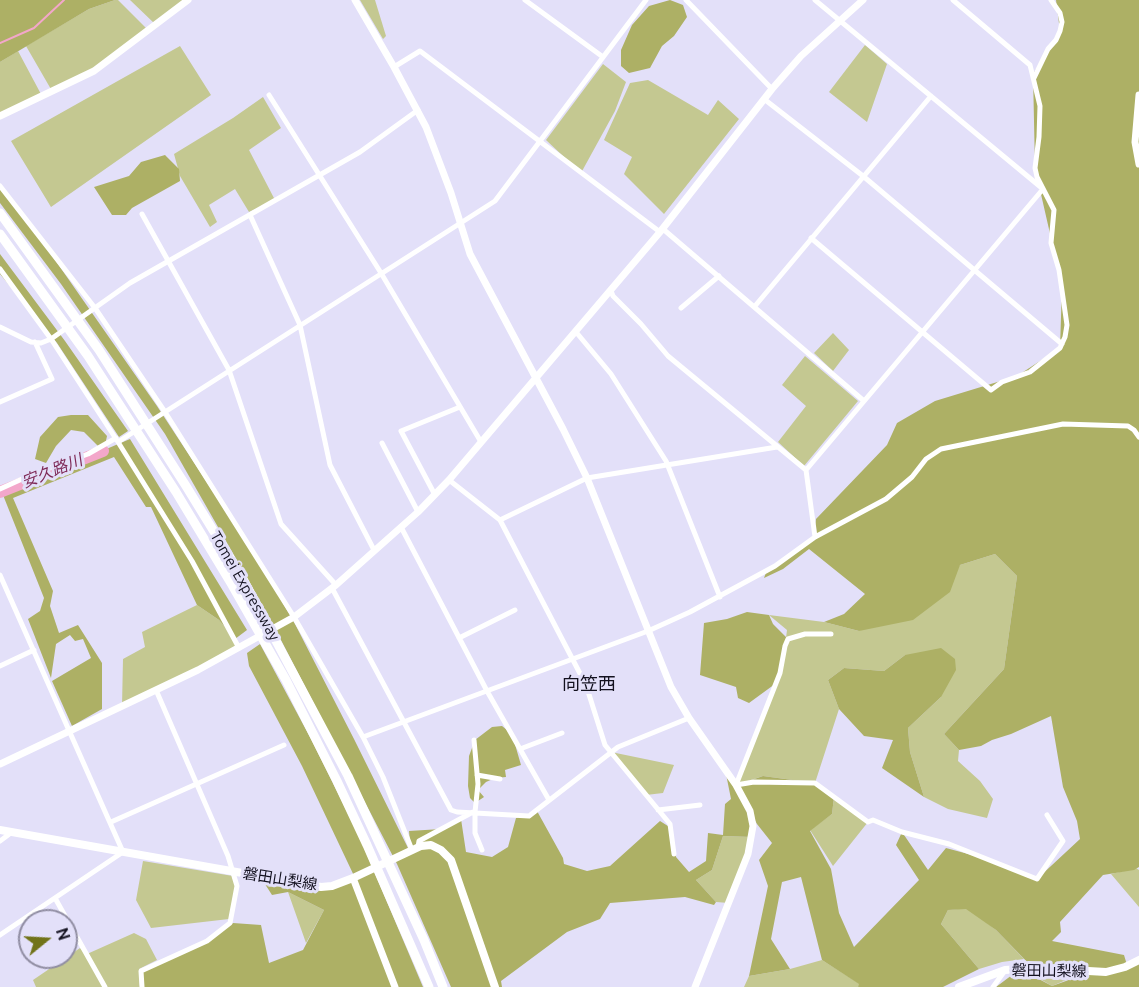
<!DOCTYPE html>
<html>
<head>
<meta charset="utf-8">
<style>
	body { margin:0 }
	#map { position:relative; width:1139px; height:987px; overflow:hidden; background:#e3e0f9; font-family:Ubuntu,sans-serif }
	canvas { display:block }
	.north { position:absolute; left:18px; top:909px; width:60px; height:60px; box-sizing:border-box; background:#e3e0f9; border:2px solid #908da2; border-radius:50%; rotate:72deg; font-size:16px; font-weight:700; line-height:24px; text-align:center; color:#13111f }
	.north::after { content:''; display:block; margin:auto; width:21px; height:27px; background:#717319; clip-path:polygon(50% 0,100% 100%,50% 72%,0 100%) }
</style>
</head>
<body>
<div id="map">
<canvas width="1139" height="987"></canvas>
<div class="north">N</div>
</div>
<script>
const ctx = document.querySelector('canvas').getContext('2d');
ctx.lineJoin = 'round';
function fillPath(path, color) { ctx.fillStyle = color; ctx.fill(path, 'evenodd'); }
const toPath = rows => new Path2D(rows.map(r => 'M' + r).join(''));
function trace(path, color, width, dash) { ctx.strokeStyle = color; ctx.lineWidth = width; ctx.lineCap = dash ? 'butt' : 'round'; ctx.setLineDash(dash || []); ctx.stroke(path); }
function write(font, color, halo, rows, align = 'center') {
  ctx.font = font + ' Ubuntu,"Noto Sans JP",sans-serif'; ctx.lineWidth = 6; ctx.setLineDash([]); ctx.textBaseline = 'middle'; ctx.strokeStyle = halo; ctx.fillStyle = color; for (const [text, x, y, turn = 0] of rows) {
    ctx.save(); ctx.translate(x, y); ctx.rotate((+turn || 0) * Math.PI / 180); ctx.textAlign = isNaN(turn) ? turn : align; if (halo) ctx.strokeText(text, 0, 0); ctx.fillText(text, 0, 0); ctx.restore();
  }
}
fillPath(toPath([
	[115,0,118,0,148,30,94,71,52,91,26,46,89,9],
	[130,0,189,0,155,24],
	[360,0,375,0,386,36,383,39],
	[865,45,887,64,867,122,829,92],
	[180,46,211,95,51,207,11,141],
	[18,51,42,96,0,116,0,62],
	[603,64,626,82,615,111,581,173,546,140],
	[648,80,708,115,718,100,739,119,664,214,624,174,632,157,604,140,630,83],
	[263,97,281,128,249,150,275,200,249,212,235,189,209,205,217,222,210,227,180,176,174,154,233,118],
	[833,333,849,350,833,371,814,353],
	[805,356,858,401,804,466,778,442,806,406,782,385],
	[995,554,1017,576,1004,669,944,734,959,750,958,761,980,781,993,799,987,818,948,809,924,797,910,752,908,728,941,697,905,655,884,671,844,668,828,680,839,709,815,783,763,776,736,785,775,684,785,646,787,630,769,615,824,622,859,631,960,565],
	[197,605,219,620,235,639,236,650,122,706,123,659,145,647,142,632],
	[611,752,674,765,663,793,646,795],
	[834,797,868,822,833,866,810,830,832,814],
	[723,836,752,837,729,903,716,902,696,880,712,870],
	[143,861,233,876,237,888,229,919,151,928,136,900],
	[1136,868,1139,870,1139,907,1111,874],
	[288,892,324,910,306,943],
	[968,908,996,930,1024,959,1002,962,979,969,941,924,948,910],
	[134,933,146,939,157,960,139,969,140,987,36,987,33,980,80,948,87,954],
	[822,960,860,984,858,987,744,987,749,976,790,969],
	[1023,969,1085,972,1052,986]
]), '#c4c891');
fillPath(toPath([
	[0,0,115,0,89,9,0,62],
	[670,0,683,5,687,17,674,36,662,46,650,68,629,73,621,66,621,50,632,25,649,6],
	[1056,0,1139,0,1139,867,1134,870,1103,875,1060,922,1061,932,1052,941,1124,955,1127,965,1139,962,1139,987,996,987,1020,969,1052,986,1091,972,1033,968,996,930,966,909,948,910,941,924,979,969,943,987,858,987,859,984,822,960,801,877,782,882,771,939,790,969,749,976,768,886,759,860,772,843,757,824,748,808,752,837,723,836,712,870,696,880,716,902,714,905,685,897,610,903,600,919,567,932,501,981,502,987,451,987,397,864,267,613,165,434,61,284,0,203,0,186,39,237,157,406,259,562,295,624,354,739,411,854,409,831,441,829,461,819,466,852,492,857,508,847,516,818,537,811,563,858,564,864,587,871,610,866,660,821,671,828,676,857,689,872,706,861,708,833,723,835,725,804,731,799,726,774,737,785,763,776,815,783,834,797,832,814,810,831,831,869,839,913,854,947,919,880,896,845,902,832,928,870,946,848,983,858,1037,879,1080,839,1077,821,1063,787,1051,716,1011,734,992,740,981,746,959,750,944,734,1004,669,1017,576,995,554,960,565,950,592,913,620,859,631,824,622,844,614,865,594,809,549,783,569,764,578,767,570,813,538,816,519,887,445,897,423,935,401,1017,376,1060,348,1062,286,1035,168,1033,74,1060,31],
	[165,155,179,169,180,181,132,208,126,215,112,215,94,187,129,176,141,162],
	[0,254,65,341,128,431,119,437,57,343,0,274],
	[71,415,88,415,107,436,104,450,130,439,247,630,235,639,219,620,197,605,151,507,146,507,114,457,13,498,53,591,50,606,59,633,78,625,102,663,102,709,72,726,52,681,91,658,83,639,75,641,70,635,56,644,51,678,28,619,40,611,44,598,3,495,103,451,84,432,71,430,56,446,46,463,35,459,40,437,58,417],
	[747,612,769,615,773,624,788,639,775,684,749,703,738,698,736,687,700,675,704,623,727,619],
	[260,644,311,739,359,836,423,987,142,987,141,971,221,932,233,923,261,925,269,963,303,950,324,910,288,892,272,895,263,881,320,887,356,880,302,766,249,666,247,653],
	[941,648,955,659,956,670,941,697,908,728,910,752,924,797,882,768,893,740,864,736,839,709,828,680,844,668,884,671,905,655],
	[502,726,512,734,521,765,505,770,506,777,495,778,486,782,478,790,484,797,475,803,470,798,468,786,469,756,475,740,492,727]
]), '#adb065');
trace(toPath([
	[0,43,34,28,64,0]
]), '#f3a7ca', 2);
trace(toPath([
	[0,492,103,451]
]), '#f3a7ca', 12);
trace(toPath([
	[525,0,603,57],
	[686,0,772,89],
	[394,67,420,51,660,232],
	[1034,78,1048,49,1056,40,1060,31,1062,22,1060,13,1051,0],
	[269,95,381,273,481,442],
	[764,99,863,176,1062,344],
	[0,186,95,308,165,412,294,617,363,737,383,777,412,850],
	[142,214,229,370,281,524,336,585],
	[250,215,300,325,330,465,374,550],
	[663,229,864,401],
	[811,238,991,390,1002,382,1030,372,1060,348,1065,337,1067,325,1059,270,1051,243,1054,210,1037,177,1035,168,1039,137,1040,106,1030,65,953,0],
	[0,269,51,339,118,442,192,561,239,648],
	[611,291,613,296,641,324,668,356,806,470],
	[755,306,931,96],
	[681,308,719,276],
	[0,327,31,342,41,343,51,339,130,283,360,152,418,110],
	[576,332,611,374,666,461,720,597],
	[0,402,52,379,35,342],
	[118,442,495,201,646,0],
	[382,443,418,512],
	[449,480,500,520,586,685,605,745,670,824,674,854],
	[0,489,33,474,88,454,116,438],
	[435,495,401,431,460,407],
	[500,520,587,478,777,447],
	[401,527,487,691,549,800],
	[815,537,806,470,1043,189,815,0],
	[0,575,123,852,0,935],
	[332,588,451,810,457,812,529,816,618,747,689,718],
	[459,638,515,610],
	[0,666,34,650],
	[363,737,648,631,690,612,775,566,815,537,886,499,912,477,926,459,941,449,1063,424,1128,426,1134,430,1139,437],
	[474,740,478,784,475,812,475,833,482,850],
	[520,749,562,733],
	[477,775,500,779],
	[736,785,754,782,815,783,868,822,873,820,902,832,949,844,1037,879,1063,841,1047,815],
	[736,785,780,673,785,646,788,639,805,634,831,634],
	[658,810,700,805],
	[111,822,284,745],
	[0,841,12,832],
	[418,847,419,841,473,812],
	[55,898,105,987],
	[142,987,141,971,207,941,230,923,237,886,228,856,156,690],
	[993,987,1004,972]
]), '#fff', 5);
trace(toPath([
	[355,0,394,67,426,127,451,193,470,254,563,429,587,478,671,687,689,718,736,785,750,811,753,826,748,854,695,987],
	[1139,95,1135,142,1139,164],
	[0,116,94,71,188,0],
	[0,764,198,670,294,617,336,585,418,512,449,480,660,232,772,89,801,56,863,0],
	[353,878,395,987]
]), '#fff', 7);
trace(toPath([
	[0,830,321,887,332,886,353,878,421,846,431,845,441,850,451,860,495,987],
	[959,987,1005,970,1036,968,1106,972,1125,967,1139,960]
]), '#fff', 8);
trace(toPath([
	[0,213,99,350,186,486,243,579,348,776,424,940,443,987],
	[0,234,88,356,176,492,232,585,286,680,337,781,367,845,429,987]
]), '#fff', 9);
write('15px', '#13111f', '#e3e0f9', [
	["Tomei Expressway",245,586,60],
	["磐田山梨線",280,879,9],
	["磐田山梨線",1049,971,1]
]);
write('italic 16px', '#7e2957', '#e3e0f9', [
	["安久路川",52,471,-22]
]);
write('18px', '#13111f', '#e3e0f9', [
	["向笠西",589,684]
]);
</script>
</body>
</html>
